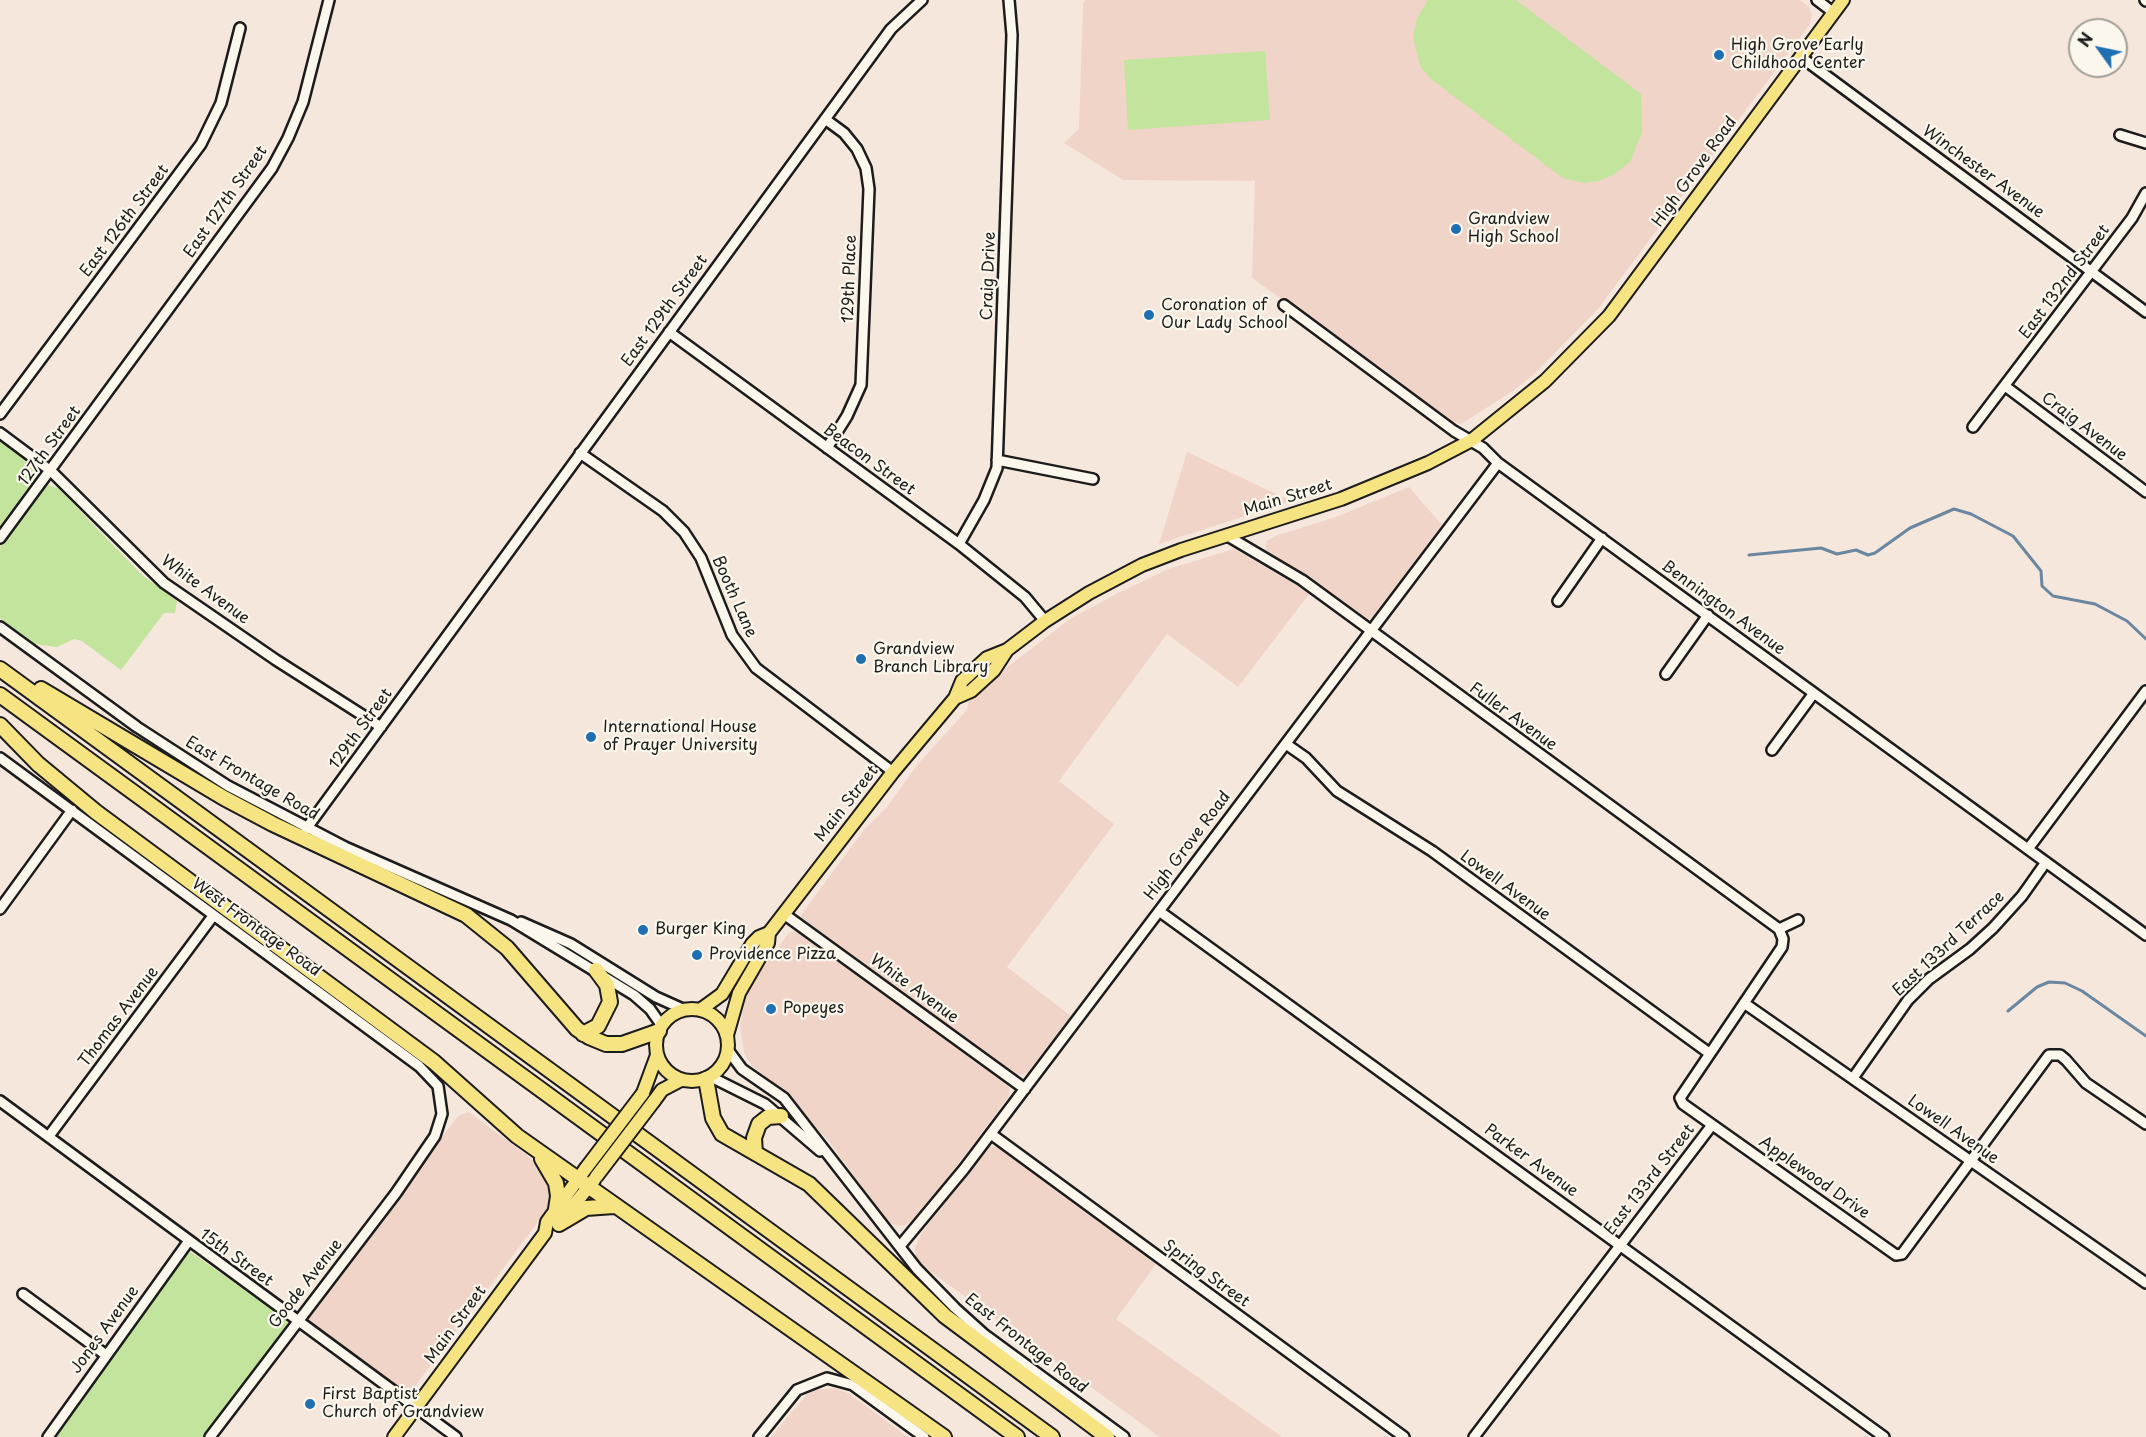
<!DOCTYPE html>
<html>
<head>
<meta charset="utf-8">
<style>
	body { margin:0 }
	#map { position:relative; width:2146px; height:1437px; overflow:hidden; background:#f6e7dc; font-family:"Playpen Sans",sans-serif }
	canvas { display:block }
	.north { position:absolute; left:2068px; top:18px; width:60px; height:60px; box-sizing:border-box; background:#fbf7ec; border:2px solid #a29f99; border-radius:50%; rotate:303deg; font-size:16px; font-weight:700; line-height:24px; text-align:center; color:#1c1c1c }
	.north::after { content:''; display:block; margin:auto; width:21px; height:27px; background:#1f6fb2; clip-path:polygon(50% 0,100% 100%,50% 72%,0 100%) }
</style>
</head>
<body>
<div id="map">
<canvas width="2146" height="1437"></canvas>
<div class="north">N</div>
</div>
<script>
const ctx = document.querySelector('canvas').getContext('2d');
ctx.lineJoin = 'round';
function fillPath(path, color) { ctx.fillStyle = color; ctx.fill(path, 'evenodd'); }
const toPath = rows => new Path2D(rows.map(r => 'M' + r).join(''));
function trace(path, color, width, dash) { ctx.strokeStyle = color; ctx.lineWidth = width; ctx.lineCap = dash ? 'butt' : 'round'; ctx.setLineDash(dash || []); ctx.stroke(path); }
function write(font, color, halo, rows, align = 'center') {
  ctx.font = font + ' "Playpen Sans",sans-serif'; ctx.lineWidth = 4.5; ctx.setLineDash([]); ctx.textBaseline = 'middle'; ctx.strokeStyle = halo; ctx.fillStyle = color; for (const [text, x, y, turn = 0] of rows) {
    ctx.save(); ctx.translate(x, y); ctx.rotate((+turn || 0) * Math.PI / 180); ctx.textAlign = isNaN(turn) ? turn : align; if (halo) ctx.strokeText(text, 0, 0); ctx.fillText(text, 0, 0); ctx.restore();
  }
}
fillPath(toPath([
	[1086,0,1800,0,1809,7,1812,15,1810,24,1598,309,1533,375,1513,391,1461,424,1454,422,1252,278,1255,181,1123,180,1064,143,1079,129,1083,3],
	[1187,452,1291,501,1159,544],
	[1409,487,1442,525,1374,616,1367,620,1265,550,1267,541,1275,536,1336,517],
	[1234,549,1310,593,1238,687,1167,634,1059,781,1114,824,1007,967,1071,1016,1027,1073,1014,1076,803,922,801,915,863,831,887,807,917,765,967,710,968,703,1005,669,1070,619,1116,594,1168,569],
	[793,931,802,934,1007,1084,1010,1089,1009,1096,921,1214,905,1225,898,1226,887,1221,828,1140,778,1086,752,1066,744,1053,740,1026,746,995,752,982,789,933],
	[469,1112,537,1163,549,1178,552,1194,547,1210,416,1385,408,1392,401,1391,308,1323,306,1318,458,1116],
	[991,1146,1002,1149,1157,1263,1116,1319,1282,1437,1160,1437,916,1261,915,1248,922,1232,987,1147],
	[834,1388,848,1393,908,1437,771,1437,806,1395,816,1390]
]), '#f0d4c8');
fillPath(toPath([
	[1428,0,1516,0,1641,94,1642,132,1630,162,1613,175,1599,181,1584,183,1563,178,1432,80,1420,66,1413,37,1417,18],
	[1265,51,1270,120,1128,130,1124,60],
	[0,440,36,466,38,471,36,477,0,526],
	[48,485,58,488,141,574,177,601,175,613,164,613,121,670,82,641,74,639,57,647,34,644,0,618,0,547],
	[191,1252,281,1316,287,1321,287,1327,204,1437,54,1437,184,1256]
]), '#c3e49d');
trace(toPath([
	[1749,555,1821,548,1837,554,1856,550,1868,555,1875,553,1910,528,1954,509,1971,514,2013,536,2041,571,2042,586,2053,596,2095,604,2127,621,2146,639],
	[2008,1011,2037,987,2049,982,2065,983,2082,991,2146,1036]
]), '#6a86a1', 3);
const minor = toPath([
	[1817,0,1834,13],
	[2145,0,2146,1],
	[1801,57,2146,312],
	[825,119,844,133,857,149,866,168,869,189,861,385,847,416,827,448],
	[2120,135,2146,143],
	[1284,305,1454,431,1483,448,1498,463,2146,935],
	[669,332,959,544,1025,597,1045,621],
	[2005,386,2146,492],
	[0,414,201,144,221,103,240,28],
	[1973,427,2132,218,2146,193],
	[0,433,51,471,164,583,276,660,381,727],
	[580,453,663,511,684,532,701,558,732,635,756,668,893,772],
	[997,460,1093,479],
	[1226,535,1302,580,1779,929],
	[0,538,272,168,288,138,303,102,329,0],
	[959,544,984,500,997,468,1012,35,1009,0],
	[1558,601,1602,538],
	[0,627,137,727,228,786,345,847,511,920,634,995,650,1009,662,1026],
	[1666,674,1708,615],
	[1286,744,1306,758,1337,791,1432,851,1709,1053],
	[1772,750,1814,693],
	[0,758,419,1066,438,1086,442,1114,435,1136,396,1193,210,1437],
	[306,829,891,29,922,0],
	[2028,849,2146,691],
	[0,909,72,810],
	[1159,911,1884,1437],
	[784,914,1025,1089],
	[521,922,571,944,656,997,685,1010],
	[1779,929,1783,939,1782,947,1680,1098,1683,1104,1896,1255,1902,1254,2049,1055,2060,1055,2066,1060,2086,1083,2146,1124],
	[1779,929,1798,920],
	[1744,1003,2146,1283],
	[728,1050,742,1069,784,1098,917,1269,955,1308,985,1335,1124,1437],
	[711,1077,765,1104,820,1151],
	[1853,1078,1908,1000,1929,979,1970,949,1993,928,2022,896,2046,862],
	[0,1101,456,1437],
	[991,1134,1404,1437],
	[49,1136,213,916],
	[900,1246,964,1169,1498,463],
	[23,1294,106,1355],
	[48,1437,188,1242],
	[759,1437,797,1390,827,1378,853,1385,924,1437],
	[1474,1437,1712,1125]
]);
const major = toPath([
	[955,698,971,691,994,670,1007,650],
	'656 1045a36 36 0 1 1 72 0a36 36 0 1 1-72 0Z',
	[700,1010,722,994,752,944,759,937,769,933,893,772,955,698,962,681,987,658,1007,650,1045,621,1089,593,1142,565,1181,550,1341,499,1428,463,1472,440,1545,381,1609,316,1843,0],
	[727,1035,739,993,768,943,769,933],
	[643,1093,657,1055],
	[654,1101,662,1090,681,1080],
	[562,1220,594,1180],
	[394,1437,545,1233,547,1222,586,1168]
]);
const highway = toPath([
	[0,669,1052,1437],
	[41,689,224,798,273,824,466,915,507,948,577,1029,589,1037,606,1044,622,1044,659,1031],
	[0,695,1017,1437],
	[0,725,38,764,96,812,434,1062,517,1136,944,1437],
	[583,1034,598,1026,610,1002,607,985,596,970],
	[706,1079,713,1118,722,1134,809,1184,945,1316,1107,1437],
	[755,1153,754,1138,759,1124,768,1117,781,1116],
	[542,1159,556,1183,558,1196,556,1209],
	[559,1224,586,1208,614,1206]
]);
trace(minor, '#1c1c1c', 14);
trace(major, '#1c1c1c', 16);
trace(highway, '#1c1c1c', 18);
trace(minor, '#fbf7ec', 9);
trace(major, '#f6e381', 12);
trace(highway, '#f6e381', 14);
const majorBridge = toPath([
	[586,1168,643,1093],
	[596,1177,654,1101]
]);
trace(majorBridge, '#1c1c1c', 16, []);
trace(majorBridge, '#f6e381', 12);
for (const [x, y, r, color] of [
	[1719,55,6,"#1f6fb2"],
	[1456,229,6,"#1f6fb2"],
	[1149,315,6,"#1f6fb2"],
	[861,659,6,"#1f6fb2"],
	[591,737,6,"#1f6fb2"],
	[643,930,6,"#1f6fb2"],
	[697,955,6,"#1f6fb2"],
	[771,1009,6,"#1f6fb2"],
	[310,1404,6,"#1f6fb2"]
]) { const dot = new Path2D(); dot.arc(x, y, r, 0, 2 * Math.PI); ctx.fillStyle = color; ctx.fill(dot); trace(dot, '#fbf7ec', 2); }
write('16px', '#1c1c1c', '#fbf7ec', [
	["High Grove Early",1731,46],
	["Childhood Center",1731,64],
	["Grandview",1468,220],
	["High School",1468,238],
	["Coronation of",1161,306],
	["Our Lady School",1161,324],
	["Grandview",873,650],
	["Branch Library",873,668],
	["International House",603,728],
	["of Prayer University",603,746],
	["Burger King",655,930],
	["Providence Pizza",709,955],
	["Popeyes",783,1009],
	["First Baptist",322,1395],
	["Church of Grandview",322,1413]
], 'left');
write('16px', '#1c1c1c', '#fbf7ec', [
	["High Grove Road",1695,172,-54],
	["Winchester Avenue",1983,172,36],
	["East 127th Street",226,202,-55],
	["East 126th Street",125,221,-53],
	["Craig Drive",989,276,-88],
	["129th Place",850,279,-88],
	["East 132nd Street",2065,282,-53],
	["East 129th Street",665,311,-54],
	["Craig Avenue",2084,427,37],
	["127th Street",50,446,-54],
	["Beacon Street",869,460,36],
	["Main Street",1288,498,-17],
	["White Avenue",205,590,36],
	["Booth Lane",734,597,66],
	["Bennington Avenue",1723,608,36],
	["Fuller Avenue",1513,717,36],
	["129th Street",361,729,-54],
	["East Frontage Road",252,779,30],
	["Main Street",847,804,-52],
	["High Grove Road",1188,846,-53],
	["Lowell Avenue",1505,886,36],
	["West Frontage Road",256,928,36],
	["East 133rd Terrace",1949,944,-43],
	["White Avenue",914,989,36],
	["Thomas Avenue",119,1017,-53],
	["Lowell Avenue",1953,1130,35],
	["Parker Avenue",1531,1161,36],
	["Applewood Drive",1814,1178,35],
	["East 133rd Street",1650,1180,-52],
	["15th Street",236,1258,36],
	["Spring Street",1206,1274,36],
	["Goode Avenue",306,1284,-52],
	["Main Street",456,1325,-54],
	["Jones Avenue",105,1330,-54],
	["East Frontage Road",1026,1344,38]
]);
</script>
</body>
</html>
